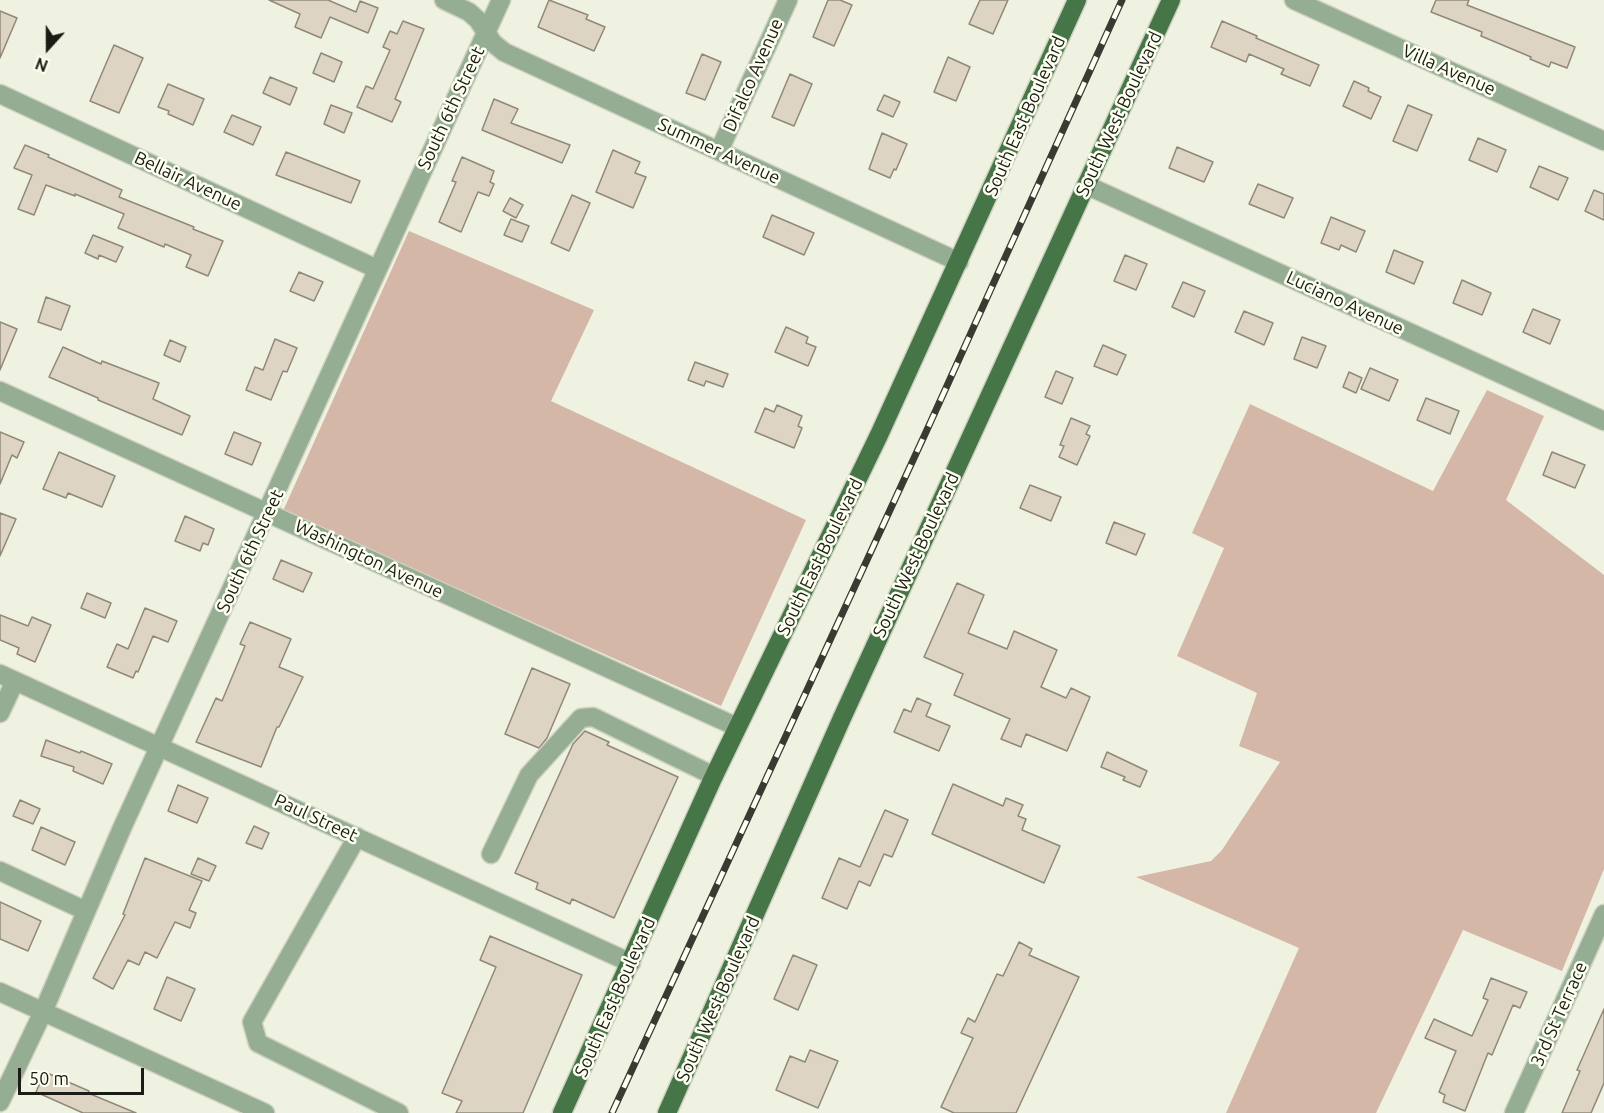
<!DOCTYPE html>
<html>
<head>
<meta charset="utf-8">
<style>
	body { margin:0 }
	#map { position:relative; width:1604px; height:1113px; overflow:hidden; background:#eff2e0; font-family:Ubuntu,sans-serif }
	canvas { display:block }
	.north { position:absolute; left:18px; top:18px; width:60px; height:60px; -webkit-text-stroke:4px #fdfff0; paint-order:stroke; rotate:201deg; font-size:16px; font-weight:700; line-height:24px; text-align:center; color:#1b1c16 }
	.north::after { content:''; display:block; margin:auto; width:21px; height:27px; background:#1b1c16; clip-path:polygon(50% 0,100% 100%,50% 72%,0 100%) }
	.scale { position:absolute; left:18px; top:1068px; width:126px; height:27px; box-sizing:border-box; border:3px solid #1b1c16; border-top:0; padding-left:8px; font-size:18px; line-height:21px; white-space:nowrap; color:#1b1c16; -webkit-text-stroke:4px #fdfff0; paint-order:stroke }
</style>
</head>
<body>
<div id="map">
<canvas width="1604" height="1113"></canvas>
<div class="north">N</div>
<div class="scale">50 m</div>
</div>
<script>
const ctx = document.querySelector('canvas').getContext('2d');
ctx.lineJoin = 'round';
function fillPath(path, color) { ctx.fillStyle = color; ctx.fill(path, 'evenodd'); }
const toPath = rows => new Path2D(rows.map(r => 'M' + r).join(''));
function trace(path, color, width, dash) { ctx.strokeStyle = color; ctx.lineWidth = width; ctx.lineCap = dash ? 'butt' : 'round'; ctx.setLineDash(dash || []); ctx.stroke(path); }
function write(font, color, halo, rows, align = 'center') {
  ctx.font = font + ' Ubuntu,sans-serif'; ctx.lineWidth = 5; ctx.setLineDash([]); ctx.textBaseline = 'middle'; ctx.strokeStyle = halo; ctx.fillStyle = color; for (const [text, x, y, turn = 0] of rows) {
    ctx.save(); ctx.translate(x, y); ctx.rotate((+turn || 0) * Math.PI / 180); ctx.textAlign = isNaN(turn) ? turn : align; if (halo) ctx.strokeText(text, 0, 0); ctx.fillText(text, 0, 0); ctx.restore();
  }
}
fillPath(toPath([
	[409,231,594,310,551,401,806,520,721,706,283,511],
	[1487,390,1544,416,1506,500,1604,575,1604,869,1562,971,1463,930,1376,1113,1226,1113,1299,948,1136,877,1211,861,1222,850,1280,762,1239,746,1257,693,1177,656,1224,548,1192,533,1250,404,1433,491]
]), '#d4b7a6');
const building = toPath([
	[269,0,328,0,356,12,360,1,378,8,368,33,330,17,321,38,295,27,300,14,269,0],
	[549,0,588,15,586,19,605,27,594,51,538,27,549,0],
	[828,0,840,0,852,5,834,46,813,37,828,0],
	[980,0,1008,0,993,34,969,24,980,0],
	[1436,0,1469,0,1467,5,1575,47,1567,68,1551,62,1549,67,1530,59,1531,57,1481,36,1482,32,1431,12,1436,0],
	[0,11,17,18,0,58,0,11],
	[403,21,424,29,395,99,401,102,392,122,357,107,366,86,373,89,390,50,383,47,390,31,397,34,403,21],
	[1222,21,1257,36,1256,38,1319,65,1310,86,1281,74,1284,69,1249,54,1246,62,1211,47,1222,21],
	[114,45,143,58,119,113,90,101,114,45],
	[321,53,342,62,334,82,313,73,321,53],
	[702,54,721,62,705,100,686,93,702,54],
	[948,57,970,67,956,101,934,92,948,57],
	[790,74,812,84,794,126,772,117,790,74],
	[270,77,297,88,290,105,263,93,270,77],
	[1354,81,1369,88,1368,91,1381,97,1371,119,1343,106,1354,81],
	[168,84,204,99,193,125,168,114,169,111,158,107,168,84],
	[884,95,900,102,893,117,877,110,884,95],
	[494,99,518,109,511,123,570,145,562,163,482,130,494,99],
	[331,105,352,113,344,133,324,124,331,105],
	[1408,105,1432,115,1417,151,1393,141,1408,105],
	[232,115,261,127,253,145,224,132,232,115],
	[882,133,907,144,896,170,894,169,890,178,869,169,882,133],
	[1478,138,1506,150,1497,172,1469,160,1478,138],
	[25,145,49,155,48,157,122,190,119,197,194,227,193,229,223,241,208,276,186,267,191,255,165,244,164,247,118,228,124,214,75,194,75,196,46,185,34,215,18,209,32,175,14,168,25,145],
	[1177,147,1213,162,1204,182,1169,168,1177,147],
	[613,150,640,162,635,173,646,177,633,208,596,192,613,150],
	[286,152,360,181,351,203,276,175,286,152],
	[462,157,494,171,490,182,494,184,489,196,478,192,461,232,439,222,456,182,452,181,462,157],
	[1539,166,1568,178,1558,200,1530,187,1539,166],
	[1258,184,1293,198,1284,218,1249,204,1258,184],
	[1594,190,1604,194,1604,220,1585,211,1594,190],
	[572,195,590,203,569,251,551,243,572,195],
	[510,198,523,205,516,218,503,211,510,198],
	[772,215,814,233,804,255,763,237,772,215],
	[1331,217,1365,231,1356,252,1341,245,1339,250,1321,243,1331,217],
	[511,219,529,226,522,242,504,235,511,219],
	[93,235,123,247,116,262,99,255,98,259,85,253,93,235],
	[1394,250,1423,262,1414,284,1386,272,1394,250],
	[1125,255,1147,264,1136,290,1114,281,1125,255],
	[299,272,323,282,314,301,290,291,299,272],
	[1462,280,1491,293,1482,315,1453,303,1462,280],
	[1183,282,1205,291,1194,317,1172,307,1183,282],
	[46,297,70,306,61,330,38,322,46,297],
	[1533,309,1560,320,1550,344,1523,332,1533,309],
	[1244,311,1273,323,1264,345,1235,332,1244,311],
	[0,322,17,329,0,370,0,322],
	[786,327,808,337,806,343,816,347,808,366,775,352,786,327],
	[1302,337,1326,346,1317,368,1294,359,1302,337],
	[275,339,297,348,287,372,283,371,271,400,246,390,255,367,263,370,275,339],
	[170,340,186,347,180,362,164,355,170,340],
	[1103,345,1126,355,1117,375,1094,366,1103,345],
	[63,347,101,364,102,361,159,383,153,399,190,416,182,435,98,400,98,398,49,377,63,347],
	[695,362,728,374,723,387,706,381,704,386,688,380,695,362],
	[1370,368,1398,380,1389,401,1361,389,1370,368],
	[1056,371,1073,378,1062,404,1045,397,1056,371],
	[1349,372,1362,378,1356,393,1343,387,1349,372],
	[1426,398,1459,411,1450,434,1417,420,1426,398],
	[777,405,802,416,798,426,802,428,794,448,755,432,765,408,774,412,777,405],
	[1071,418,1090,426,1086,434,1090,436,1077,465,1059,457,1064,446,1060,445,1071,418],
	[0,432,24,442,17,458,12,455,0,484,0,432],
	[234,432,261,443,252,465,225,454,234,432],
	[59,452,115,476,102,507,68,493,66,498,43,489,59,452],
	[1552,452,1585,465,1575,488,1543,475,1552,452],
	[1030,485,1061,497,1051,521,1020,508,1030,485],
	[0,513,16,519,0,556,0,513],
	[185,516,214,529,208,545,203,543,200,551,175,541,185,516],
	[1114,522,1145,534,1136,555,1106,543,1114,522],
	[281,560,312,573,303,592,273,579,281,560],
	[957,583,984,595,968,633,1007,649,1014,631,1057,650,1041,687,1066,698,1071,688,1090,697,1067,751,1026,734,1021,747,1001,739,1010,719,954,695,963,674,924,657,957,583],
	[87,593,111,603,105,618,81,608,87,593],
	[145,608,177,621,168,642,153,636,138,672,136,671,133,678,107,667,117,644,128,649,145,608],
	[0,615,28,626,32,617,51,625,35,662,17,654,19,648,0,640,0,615],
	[250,622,291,639,279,667,303,677,279,727,277,727,261,767,196,742,216,698,222,701,245,646,240,644,250,622],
	[532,668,570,684,547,738,539,748,505,734,532,668],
	[917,698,931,704,926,716,950,726,939,751,894,732,904,709,911,712,917,698],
	[585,731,609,742,607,745,678,777,614,918,572,899,570,904,536,889,538,883,515,873,573,744,585,731],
	[46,740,80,753,81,751,112,764,103,784,73,771,74,767,41,756,46,740],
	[1107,752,1147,771,1140,787,1123,780,1125,777,1101,767,1107,752],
	[953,784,1003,806,1006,798,1023,805,1018,816,1026,819,1022,830,1060,846,1044,883,932,834,953,784],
	[178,785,208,798,197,823,168,811,178,785],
	[20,800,40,809,33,824,13,816,20,800],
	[885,810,908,820,892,857,884,854,870,886,859,881,847,909,822,898,839,858,860,867,885,810],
	[254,826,269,833,262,849,246,843,254,826],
	[41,827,75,842,65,865,32,850,41,827],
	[145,858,202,881,189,910,196,913,190,928,175,922,157,958,145,952,139,965,128,960,113,989,93,978,125,915,123,914,145,858],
	[198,858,216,866,209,881,191,874,198,858],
	[0,902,41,921,28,951,0,939,0,902],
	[490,936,582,975,523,1113,456,1113,462,1101,442,1093,496,967,480,960,490,936],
	[1019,942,1032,949,1029,955,1079,977,1016,1113,954,1113,941,1107,973,1038,961,1033,968,1018,975,1022,997,974,1003,976,1019,942],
	[793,955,817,965,798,1010,774,999,793,955],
	[167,977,195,989,181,1021,154,1009,167,977],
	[1491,978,1527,992,1520,1008,1513,1005,1492,1055,1488,1053,1465,1111,1443,1102,1445,1095,1439,1092,1456,1051,1425,1038,1434,1019,1472,1036,1488,1000,1483,998,1491,978],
	[1604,1009,1604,1083,1591,1113,1562,1113,1580,1071,1577,1070,1604,1009],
	[810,1050,838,1061,818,1108,776,1090,790,1056,805,1062,810,1050],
	[45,1072,89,1091,88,1093,136,1113,83,1113,36,1092,45,1072]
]);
fillPath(building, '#ddd4c4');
trace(building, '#908879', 1.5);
const minor = toPath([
	[444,0,469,12,478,20,493,43,504,52,959,262],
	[1294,0,1604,141],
	[0,94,377,269],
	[719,151,788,0],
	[1086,185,1604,421],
	[0,391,737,727],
	[0,674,631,963],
	[0,713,15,681],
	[357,837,252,1022,258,1043,399,1113],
	[491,854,529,775,581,718,593,717,714,776],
	[0,871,86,911],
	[0,992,265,1113],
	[0,1102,43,1012,122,828,501,0],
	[1514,1113,1604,914]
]);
const major = toPath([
	[562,1113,713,778,879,435,1077,0],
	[667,1113,842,718,1171,0]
]);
trace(minor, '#cdd0c0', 21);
trace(major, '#cdd0c0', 21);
trace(minor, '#94ad93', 18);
trace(major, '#467547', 18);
const rail = toPath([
	[612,1113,926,432,1122,0]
]);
trace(rail, '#393a32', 7);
trace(rail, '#fdfff0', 4.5, [14]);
write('18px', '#1b1c16', '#fdfff0', [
	["Villa Avenue",1449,70,24],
	["Difalco Avenue",753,75,-66],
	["South 6th Street",451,108,-65],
	["South West Boulevard",1119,114,-65],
	["South East Boulevard",1025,116,-66],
	["Summer Avenue",719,151,25],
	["Bellair Avenue",188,181,25],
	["Luciano Avenue",1345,303,25],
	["South 6th Street",250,551,-65],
	["South West Boulevard",916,555,-65],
	["South East Boulevard",820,557,-64],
	["Washington Avenue",369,559,25],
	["Paul Street",316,818,25],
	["South East Boulevard",615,997,-66],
	["South West Boulevard",718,999,-66],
	["3rd St Terrace",1559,1014,-66]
]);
</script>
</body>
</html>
